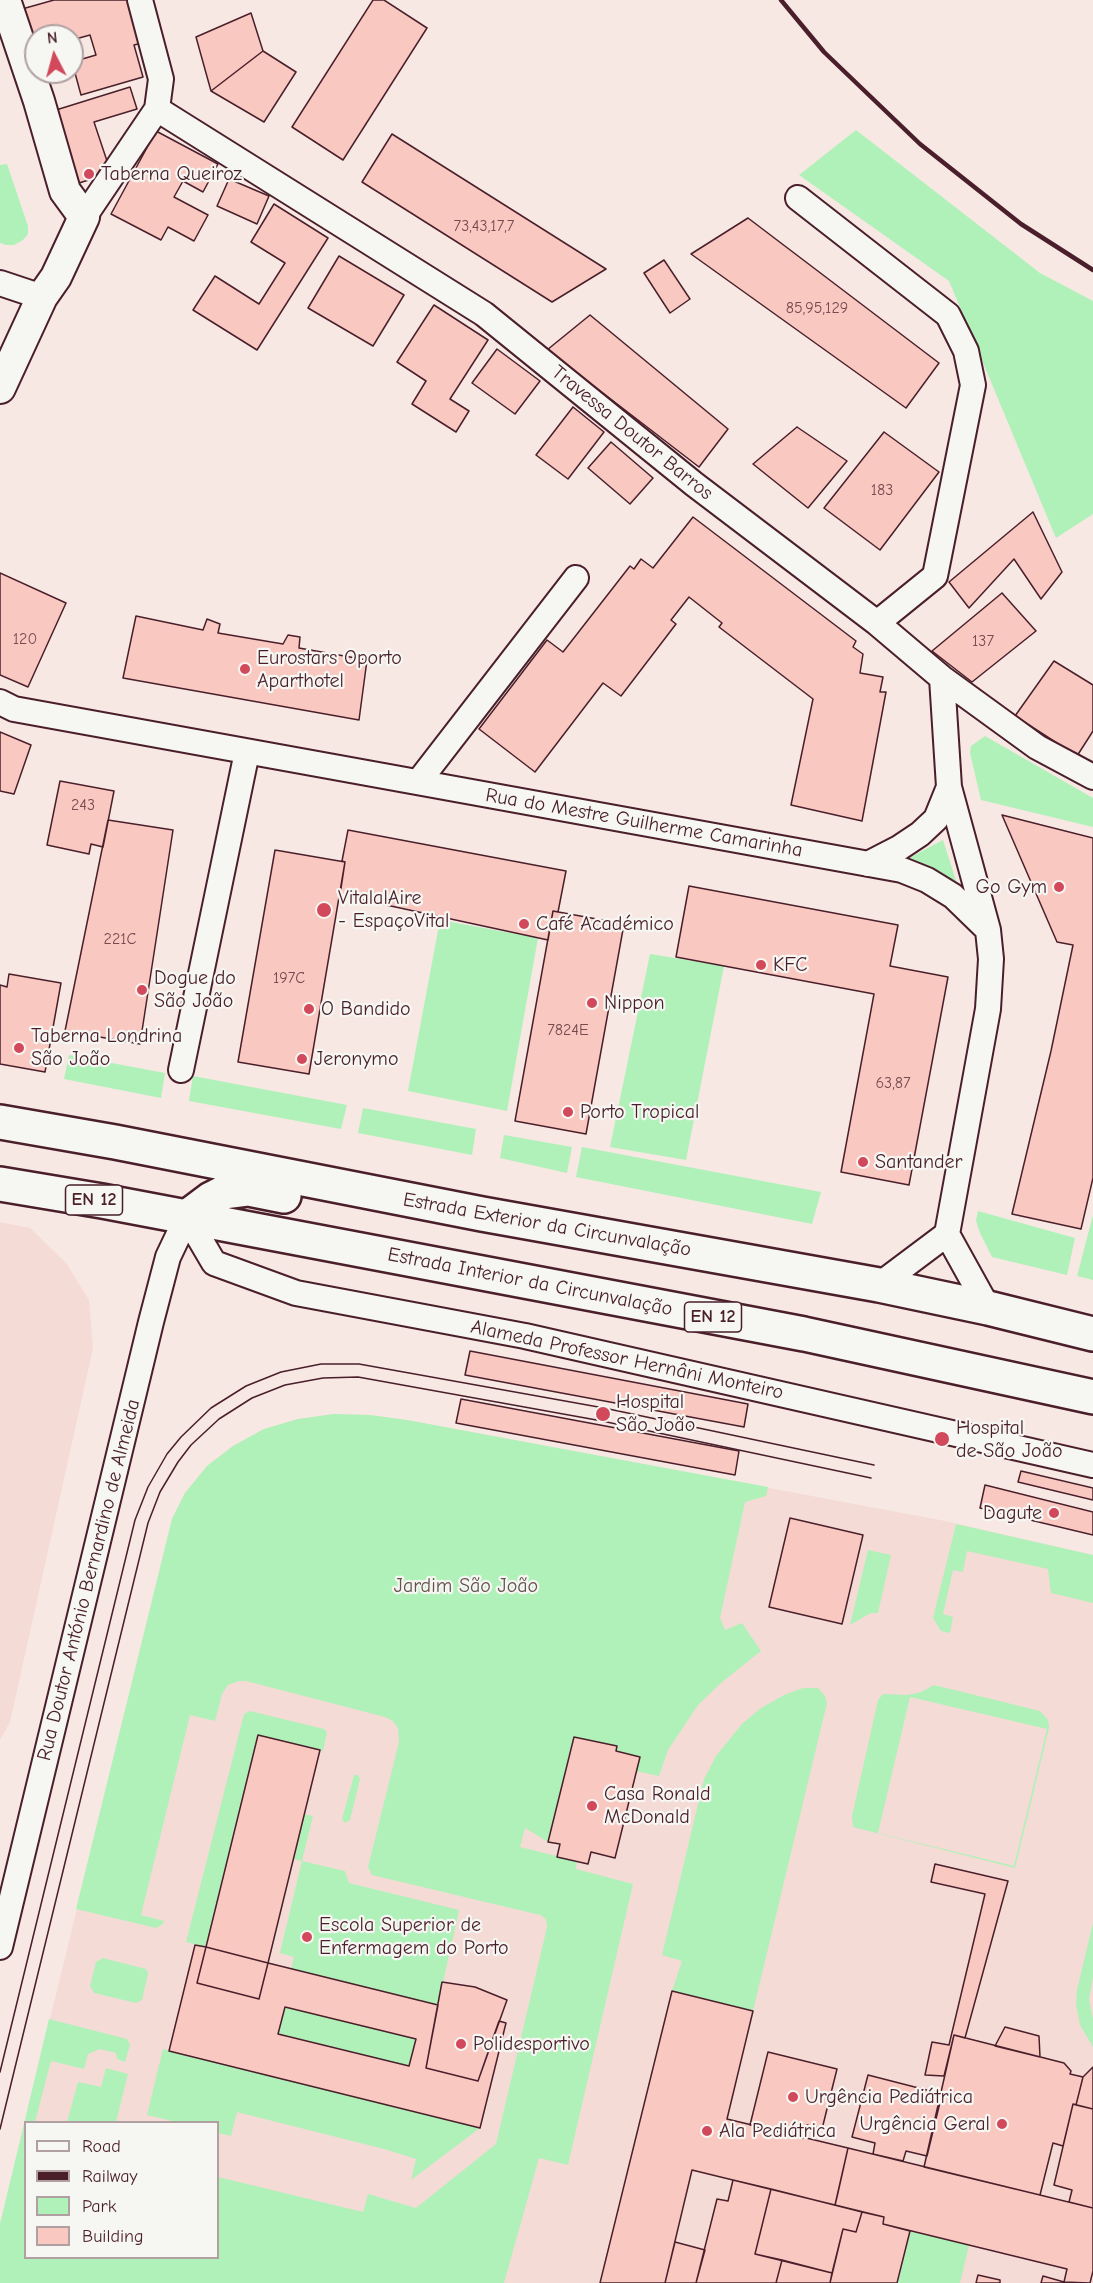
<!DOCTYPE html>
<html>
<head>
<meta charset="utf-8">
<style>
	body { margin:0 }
	#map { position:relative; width:1093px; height:2283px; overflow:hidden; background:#f7e8e3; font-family:"Comic Neue",sans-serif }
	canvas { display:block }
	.legend { position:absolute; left:24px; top:2121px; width:195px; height:138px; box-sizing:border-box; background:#f6f6f2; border:2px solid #b1a0a2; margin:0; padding:8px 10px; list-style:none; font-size:18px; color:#4a1f2b }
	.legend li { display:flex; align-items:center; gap:12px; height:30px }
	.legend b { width:30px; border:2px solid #b1a0a2 }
	.north { position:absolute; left:24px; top:24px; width:60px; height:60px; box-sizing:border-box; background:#f6f6f2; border:2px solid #b1a0a2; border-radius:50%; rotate:354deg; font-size:16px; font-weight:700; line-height:24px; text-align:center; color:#4a1f2b }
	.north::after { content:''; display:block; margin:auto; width:21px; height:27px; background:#d1495b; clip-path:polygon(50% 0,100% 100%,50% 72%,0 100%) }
</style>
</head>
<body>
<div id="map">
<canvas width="1093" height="2283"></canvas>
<ul class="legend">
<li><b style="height:8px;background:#f6f6f2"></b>Road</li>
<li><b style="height:8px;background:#4a1f2b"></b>Railway</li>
<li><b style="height:16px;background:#b0f1b9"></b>Park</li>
<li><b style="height:16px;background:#f9c9c1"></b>Building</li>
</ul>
<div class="north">N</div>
</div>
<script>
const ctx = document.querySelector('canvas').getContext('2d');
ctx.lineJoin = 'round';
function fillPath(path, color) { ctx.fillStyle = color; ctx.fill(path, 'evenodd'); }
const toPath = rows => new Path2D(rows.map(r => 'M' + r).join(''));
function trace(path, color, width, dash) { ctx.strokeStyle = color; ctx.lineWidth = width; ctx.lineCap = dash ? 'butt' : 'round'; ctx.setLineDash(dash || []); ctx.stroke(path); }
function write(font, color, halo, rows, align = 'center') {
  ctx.font = font + ' "Comic Neue",sans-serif'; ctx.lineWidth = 4.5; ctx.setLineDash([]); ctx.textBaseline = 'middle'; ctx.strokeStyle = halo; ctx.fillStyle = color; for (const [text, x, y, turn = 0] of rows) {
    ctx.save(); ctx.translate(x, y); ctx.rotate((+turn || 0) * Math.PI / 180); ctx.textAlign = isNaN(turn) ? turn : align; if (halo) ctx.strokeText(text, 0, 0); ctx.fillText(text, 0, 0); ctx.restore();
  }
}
fillPath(toPath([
	[0,1222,30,1228,66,1263,89,1300,93,1348,10,1722,0,1740],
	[334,1414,370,1415,407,1420,945,1521,1093,1555,1093,2283,0,2283,0,2224,172,1519,185,1493,207,1466,233,1446,264,1429,298,1419],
	[26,2122,218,2122,218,2258,26,2258]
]), '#f5dbd6');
fillPath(toPath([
	[856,130,1040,273,1093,301,1093,514,1056,538,949,281,799,175],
	[7,164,28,226,28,234,23,240,14,245,6,245,0,243,0,165],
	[985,736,1093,798,1093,827,981,800,970,753,971,746],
	[943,840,957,884,955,884,909,861,911,857],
	[440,920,538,938,507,1111,408,1091],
	[650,954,724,966,686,1160,610,1147],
	[69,1055,165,1073,161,1098,64,1079],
	[193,1076,347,1105,341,1129,189,1101],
	[363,1108,476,1129,472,1155,358,1133],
	[504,1135,572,1147,567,1173,500,1158],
	[582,1147,821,1192,812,1224,576,1177],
	[978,1211,1075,1238,1067,1275,992,1257,980,1233,976,1221],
	[1093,1215,1093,1280,1077,1276],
	[334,1414,370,1415,407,1420,768,1487,766,1496,745,1502,720,1618,725,1630,742,1623,761,1651,722,1682,698,1705,668,1750,659,1776,636,1771,639,1757,616,1751,616,1746,574,1737,548,1842,525,1828,520,1847,577,1861,576,1869,633,1884,568,2165,539,2158,504,2283,0,2283,0,2224,49,2019,127,2039,130,2045,125,2062,117,2059,116,2053,100,2049,88,2054,84,2069,51,2061,35,2122,26,2122,26,2258,218,2258,218,2177,363,2212,368,2194,416,2208,496,2144,547,1927,546,1919,540,1915,372,1875,368,1867,399,1742,398,1728,393,1721,385,1717,246,1681,239,1681,228,1685,222,1694,215,1721,190,1715,141,1915,164,1921,163,1924,156,1928,76,1909,172,1519,185,1493,207,1466,233,1446,264,1429,298,1419],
	[956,1524,1093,1555,1093,1603,1051,1593,1048,1569,967,1551,963,1572,953,1570,943,1614,953,1617,950,1633,941,1631,933,1618],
	[868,1550,891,1555,878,1613,871,1613,850,1625],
	[934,1685,1040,1711,1048,1720,1049,1728,1015,1868,853,1827,852,1816,878,1700,883,1694,908,1695,921,1692],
	[910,1697,1047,1729,1014,1866,878,1833],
	[803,1688,818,1688,825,1696,827,1703,753,2011,672,1991,682,1961,662,1955,704,1779,716,1756,742,1724,761,1708,784,1695],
	[250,1711,324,1729,327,1732,323,1751,258,1735,206,1947,186,1942,244,1714],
	[354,1775,358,1775,360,1779,350,1820,345,1823,342,1819],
	[304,1814,313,1816,302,1861,345,1871,349,1883,459,1910,438,2005,291,1969,294,1957,280,1953,302,1861,293,1859],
	[1093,1923,1093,1977,1089,1999,1093,2019,1093,2047,1080,2025,1076,2004,1077,1990],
	[103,1958,146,1969,148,1974,142,2000,136,2003,94,1993,90,1986,96,1962],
	[285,2007,416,2039,409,2066,278,2034],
	[163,2049,480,2128,411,2180,416,2159,384,2149,237,2112,231,2136,218,2133,218,2122,176,2122,147,2115],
	[106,2068,128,2074,116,2122,67,2122,78,2082,101,2087],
	[910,2231,969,2245,960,2283,897,2283]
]), '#b0f1b9');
const building = toPath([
	[54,0,134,0,146,42,134,45,143,77,81,95,72,62,96,55,90,35,72,40,72,36,36,36,36,51,22,9,54,0],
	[373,0,384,0,427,28,343,160,292,127,373,0],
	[251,13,263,51,211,91,196,37,251,13],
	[263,51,296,72,264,122,211,91,263,51],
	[130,87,137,109,94,122,111,173,79,183,56,110,130,87],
	[156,131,218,164,203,192,183,181,174,197,208,215,194,241,168,227,161,240,111,214,156,131],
	[392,134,606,269,552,302,362,182,392,134],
	[229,179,269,196,257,224,217,206,229,179],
	[274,204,328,238,257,350,193,310,215,276,259,304,285,263,251,242,274,204],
	[748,218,939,363,906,408,691,254,748,218],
	[339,256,404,295,373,346,308,308,339,256],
	[664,260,690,299,670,313,644,273,664,260],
	[434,305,488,340,450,399,469,411,456,432,412,404,426,381,397,362,434,305],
	[590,315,728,429,699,467,547,350,590,315],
	[497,349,540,381,515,414,472,383,497,349],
	[573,407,604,432,568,479,536,455,573,407],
	[797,427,847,461,808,508,753,464,797,427],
	[884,432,939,472,880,550,824,508,884,432],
	[611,442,653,478,630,504,588,468,611,442],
	[1033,512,1062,572,1041,599,1014,559,969,608,949,582,1033,512],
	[693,517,856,641,853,647,863,654,860,673,883,677,880,692,886,692,862,821,791,805,813,699,719,627,722,623,689,597,671,620,676,624,621,696,603,683,535,772,479,729,547,640,563,652,630,566,634,569,641,559,653,568,693,517],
	[0,573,66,603,28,687,0,675,0,573],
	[1002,593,1036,631,972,682,932,651,1002,593],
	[136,616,203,630,207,619,220,624,218,633,283,644,288,635,300,637,299,648,367,660,359,720,123,678,136,616],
	[1054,661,1093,685,1093,731,1077,756,1015,716,1054,661],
	[0,732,31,745,14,794,0,791,0,732],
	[60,781,114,791,103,847,91,844,89,854,47,845,60,781],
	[1002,815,1093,838,1093,1178,1081,1229,1012,1214,1051,1051,1073,945,1057,942,1002,815],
	[108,820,173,830,140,1044,65,1031,108,820],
	[348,830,566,871,558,912,553,911,548,940,340,895,345,862,342,861,348,830],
	[275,850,345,862,309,1074,238,1062,275,850],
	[689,886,898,925,890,966,948,977,909,1185,841,1172,874,994,676,957,689,886],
	[553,911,624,924,586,1134,515,1121,553,911],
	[9,974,61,983,45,1072,0,1064,0,985,7,987,9,974],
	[470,1351,748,1404,744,1427,465,1375,470,1351],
	[461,1399,739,1451,735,1475,456,1423,461,1399],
	[1021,1471,1093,1488,1093,1500,1018,1482,1021,1471],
	[985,1485,1093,1512,1093,1535,980,1508,985,1485],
	[790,1518,863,1535,842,1624,769,1607,790,1518],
	[258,1735,320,1750,268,1963,206,1947,258,1735],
	[574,1737,617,1746,616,1751,640,1757,615,1858,591,1852,588,1864,557,1857,560,1844,548,1842,574,1737],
	[935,1864,1008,1881,965,2038,954,2035,944,2076,925,2075,932,2042,949,2045,985,1894,931,1882,935,1864],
	[195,1945,206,1947,197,1983,259,1999,268,1963,438,2005,426,2068,478,2081,499,2021,506,2023,480,2128,169,2051,195,1945],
	[285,2007,416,2039,409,2066,278,2034,285,2007],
	[206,1947,268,1963,259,1999,197,1983,206,1947],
	[442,1982,475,1987,507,2000,478,2081,426,2068,442,1982],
	[672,1991,753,2011,727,2119,848,2148,837,2197,835,2205,692,2170,665,2283,600,2283,672,1991],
	[1005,2027,1039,2036,1040,2057,995,2046,1005,2027],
	[954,2035,1064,2063,1071,2071,1070,2074,1083,2077,1076,2105,1073,2104,1063,2146,1053,2143,1040,2195,924,2167,954,2035],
	[768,2052,837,2069,822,2129,807,2125,804,2138,750,2125,768,2052],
	[1093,2067,1093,2109,1076,2105,1083,2077,1093,2067],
	[868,2075,942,2094,927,2156,906,2151,903,2161,873,2154,875,2143,852,2137,868,2075],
	[1073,2104,1093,2109,1093,2208,1069,2202,1072,2190,1054,2185,1073,2104],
	[848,2148,1093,2208,1093,2271,1090,2283,1064,2282,1067,2269,883,2224,884,2217,835,2205,848,2148],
	[733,2180,771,2189,755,2254,782,2260,776,2283,696,2283,717,2199,728,2201,733,2180],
	[771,2189,862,2212,856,2232,843,2229,832,2273,755,2254,771,2189],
	[862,2212,884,2217,883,2224,910,2231,897,2283,830,2283,843,2229,856,2232,862,2212],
	[675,2242,705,2250,696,2283,665,2283,675,2242],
	[782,2260,832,2273,830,2283,776,2283,782,2260],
	[978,2275,1000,2280,1000,2283,976,2283,978,2275],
	[1043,2276,1064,2282,1069,2283,1041,2283,1043,2276]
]);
fillPath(building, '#f9c9c1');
trace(building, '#4a1f2b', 1.5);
const minor = toPath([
	[157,109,484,314,694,484,877,623,942,678,1037,747,1093,777],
	[798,198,948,315,966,351,973,385,935,576,877,623],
	[84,217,157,109,161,79,140,0],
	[0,283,42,297],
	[942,678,949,787,988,930,991,959,988,1009,947,1234,988,1308],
	[0,702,14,709,902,870,927,880,953,896,988,930],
	[419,781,576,578],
	[868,864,899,848,920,834,936,819,949,787],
	[181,1070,247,752],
	[187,1217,214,1263,296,1293,525,1336,1093,1465],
	[879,1285,947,1234],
	[0,1947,151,1322,168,1257,187,1217]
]);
const tertiary = toPath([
	[0,388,42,297,56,277,84,217,65,191,39,101,5,0]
]);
const primary = toPath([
	[0,1122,115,1142,482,1214,879,1285,988,1308,1093,1334],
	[0,1184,102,1201,804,1334,1093,1397],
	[187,1217,211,1199,225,1192,249,1189,284,1196]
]);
trace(minor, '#4a1f2b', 28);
trace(tertiary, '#4a1f2b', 34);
trace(primary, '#4a1f2b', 38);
trace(minor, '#f6f6f2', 24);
trace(tertiary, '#f6f6f2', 30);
trace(primary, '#f6f6f2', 33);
trace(toPath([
	[0,2072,135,1520,148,1487,167,1454,181,1437,211,1408,246,1386,281,1372,321,1364,359,1364,604,1408,874,1465],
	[0,2129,148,1523,160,1492,178,1462,191,1445,219,1419,252,1398,285,1385,323,1378,358,1377,602,1421,871,1478]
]), '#4a1f2b', 1.5);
trace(toPath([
	[781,0,824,52,920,144,1021,224,1093,270]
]), '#4a1f2b', 4.5);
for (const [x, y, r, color] of [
	[89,174,6,"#d1495b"],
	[245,669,6,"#d1495b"],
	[1059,887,6,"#d1495b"],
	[324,910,8,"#d1495b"],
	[524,924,6,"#d1495b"],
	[761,965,6,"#d1495b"],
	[142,990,6,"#d1495b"],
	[592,1003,6,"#d1495b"],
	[309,1009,6,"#d1495b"],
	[19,1048,6,"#d1495b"],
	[302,1059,6,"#d1495b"],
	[568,1112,6,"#d1495b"],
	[863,1162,6,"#d1495b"],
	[603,1414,8,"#d1495b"],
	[942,1439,8,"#d1495b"],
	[1054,1513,6,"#d1495b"],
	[592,1806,6,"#d1495b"],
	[307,1937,6,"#d1495b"],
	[461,2044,6,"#d1495b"],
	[793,2097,6,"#d1495b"],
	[1002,2124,6,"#d1495b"],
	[707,2131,6,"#d1495b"]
]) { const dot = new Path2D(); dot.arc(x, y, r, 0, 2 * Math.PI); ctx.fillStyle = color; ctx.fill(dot); trace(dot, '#f6f6f2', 2); }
write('16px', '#764a50', null, [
	["73,43,17,7",484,226],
	["85,95,129",817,308],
	["183",882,490],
	["120",25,639],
	["137",983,641],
	["243",83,805],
	["221C",120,939],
	["197C",289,978],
	["7824E",568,1030],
	["63,87",893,1083]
]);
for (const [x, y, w] of [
	[94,1200,57],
	[713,1317,57]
]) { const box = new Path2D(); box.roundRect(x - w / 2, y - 15, w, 30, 4.5); ctx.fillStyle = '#f6f6f2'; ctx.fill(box); trace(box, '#4a1f2b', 1.5); }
write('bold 18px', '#4a1f2b', null, [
	["EN 12",94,1200],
	["EN 12",713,1317]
]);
write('20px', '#4a1f2b', '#f6f6f2', [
	["Taberna Queiroz",101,174],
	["Eurostars Oporto",257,658],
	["Aparthotel",257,681],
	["Go Gym",1047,887,"right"],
	["VitalalAire",338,898],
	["- EspaçoVital",338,921],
	["Café Académico",536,924],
	["KFC",773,965],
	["Dogue do",154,978],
	["São João",154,1001],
	["Nippon",604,1003],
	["O Bandido",321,1009],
	["Taberna Londrina",31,1036],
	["São João",31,1059],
	["Jeronymo",314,1059],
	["Porto Tropical",580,1112],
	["Santander",875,1162],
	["Hospital",616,1402],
	["São João",616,1425],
	["Hospital",956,1428],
	["de São João",956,1451],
	["Dagute",1042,1513,"right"],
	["Casa Ronald",604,1794],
	["McDonald",604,1817],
	["Escola Superior de",319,1925],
	["Enfermagem do Porto",319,1948],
	["Polidesportivo",473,2044],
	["Urgência Pediátrica",805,2097],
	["Urgência Geral",990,2124,"right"],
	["Ala Pediátrica",719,2131]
], 'left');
write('20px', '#4a1f2b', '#f6f6f2', [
	["Travessa Doutor Barros",632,433,39],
	["Rua do Mestre Guilherme Camarinha",644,823,10],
	["Estrada Exterior da Circunvalação",547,1225,10],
	["Estrada Interior da Circunvalação",530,1282,11],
	["Alameda Professor Hernâni Monteiro",627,1360,12],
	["Rua Doutor António Bernardino de Almeida",89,1580,-76]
]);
write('20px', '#64544e', '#f6f6f2', [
	["Jardim São João",466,1586]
]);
</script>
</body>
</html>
